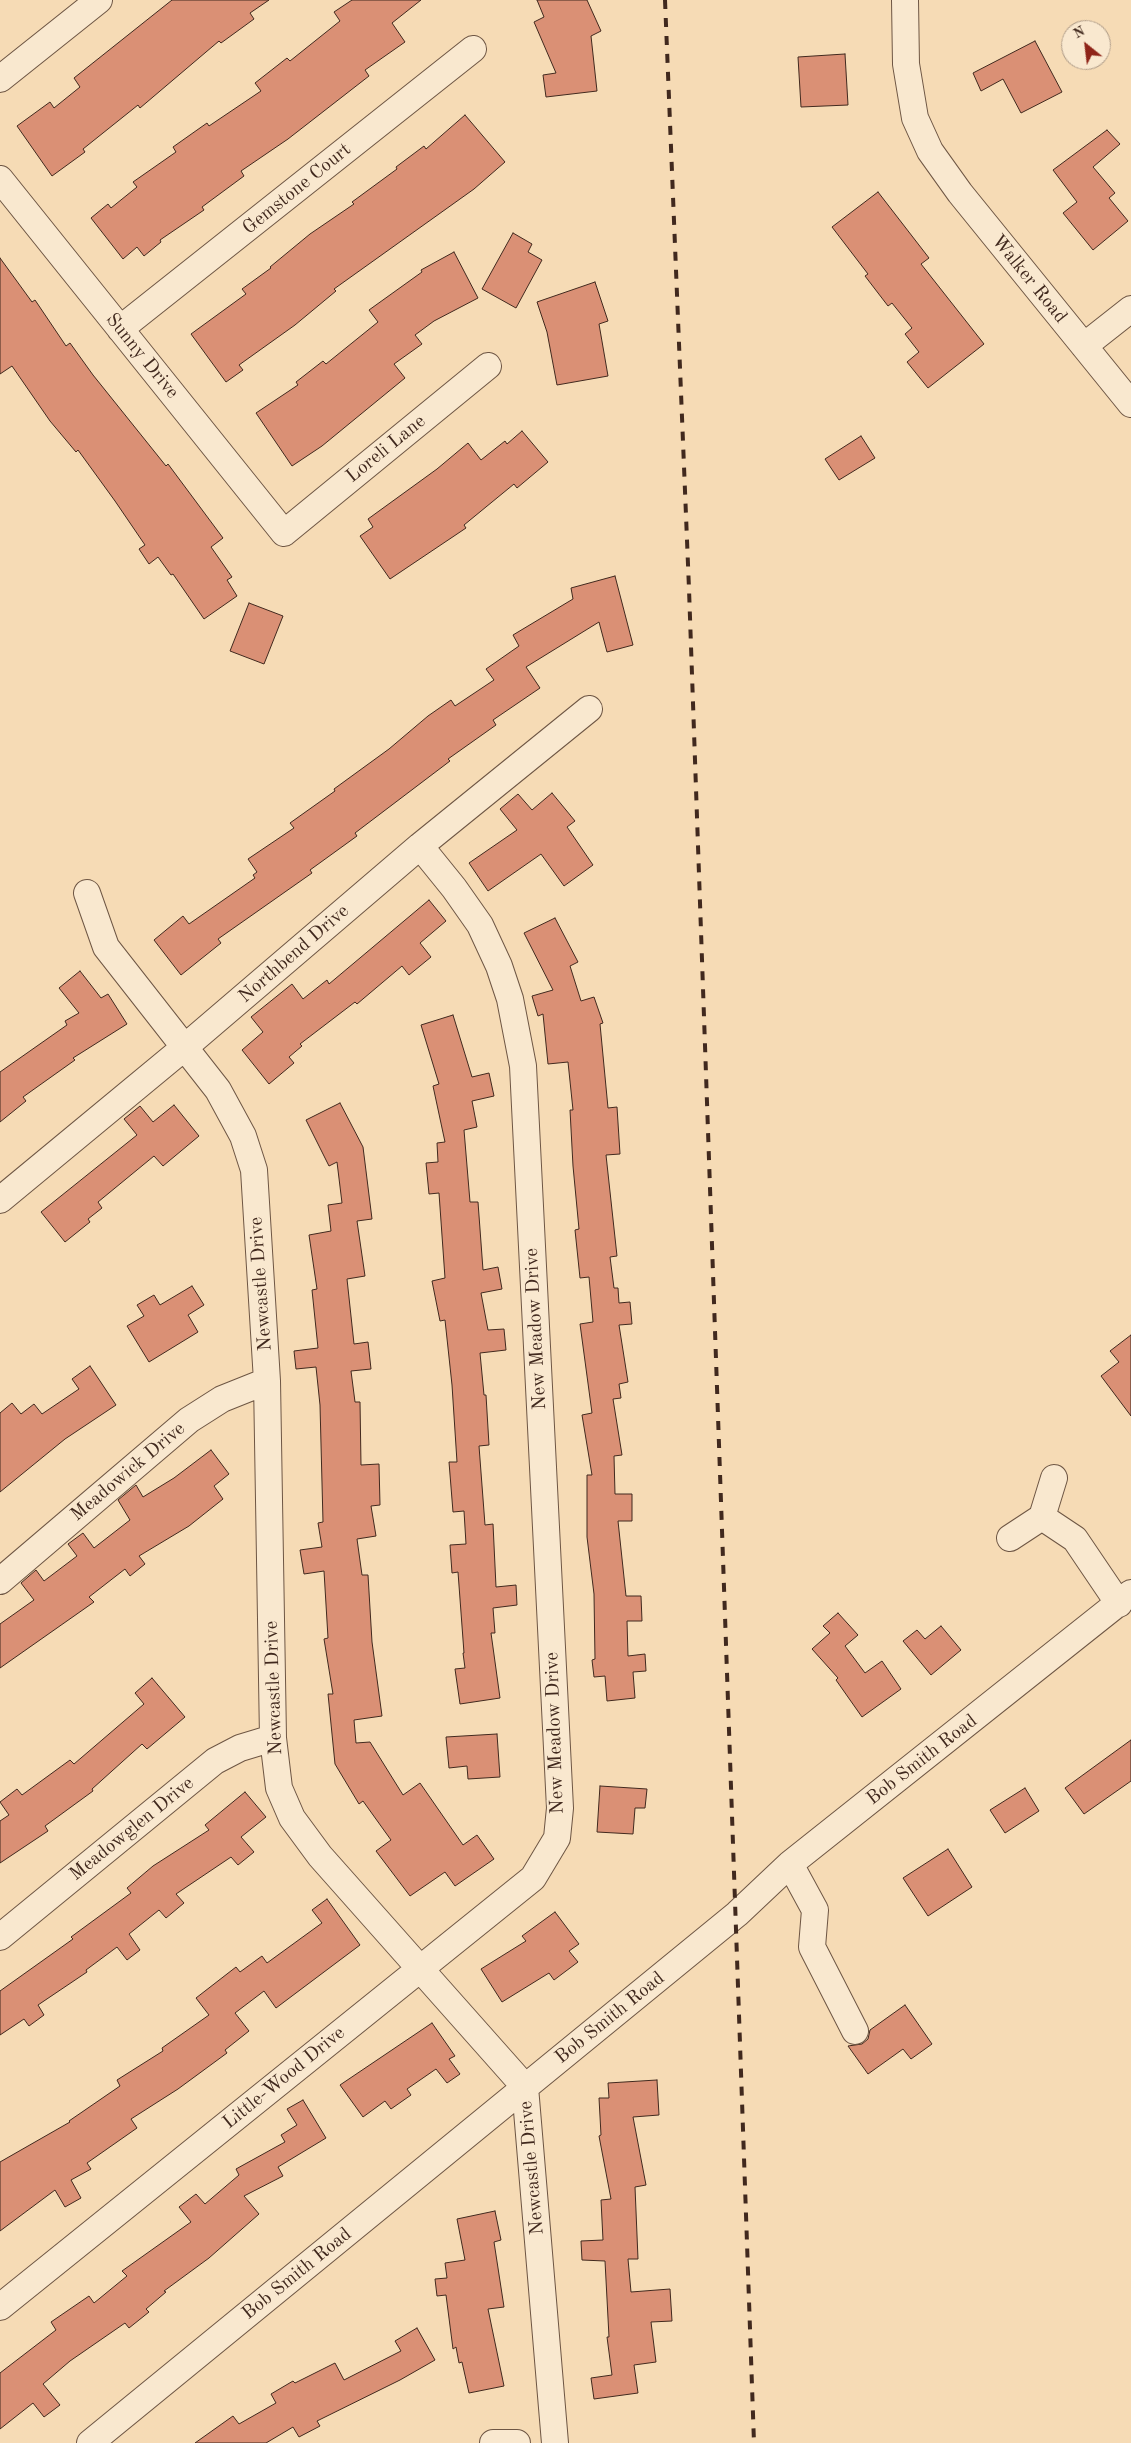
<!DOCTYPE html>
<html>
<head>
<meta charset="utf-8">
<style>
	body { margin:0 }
	#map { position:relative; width:1131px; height:2443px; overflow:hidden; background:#f6dbb5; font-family:"Old Standard TT",serif }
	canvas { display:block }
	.north { position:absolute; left:1061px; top:20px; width:50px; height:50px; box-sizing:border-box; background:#f9e8cf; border:1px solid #af9c88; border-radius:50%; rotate:331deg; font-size:14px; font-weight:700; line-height:20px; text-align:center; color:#41291e }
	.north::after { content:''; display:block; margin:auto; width:18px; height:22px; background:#8f2418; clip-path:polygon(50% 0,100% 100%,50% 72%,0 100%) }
</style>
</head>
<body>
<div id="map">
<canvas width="1131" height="2443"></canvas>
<div class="north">N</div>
</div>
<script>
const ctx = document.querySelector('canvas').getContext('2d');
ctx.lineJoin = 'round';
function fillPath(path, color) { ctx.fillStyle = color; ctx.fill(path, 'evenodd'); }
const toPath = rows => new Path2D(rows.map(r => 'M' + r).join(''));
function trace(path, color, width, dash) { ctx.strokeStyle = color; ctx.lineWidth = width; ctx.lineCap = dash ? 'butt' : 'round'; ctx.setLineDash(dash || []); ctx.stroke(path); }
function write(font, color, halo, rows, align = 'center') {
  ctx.font = font + ' "Old Standard TT",serif'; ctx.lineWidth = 4; ctx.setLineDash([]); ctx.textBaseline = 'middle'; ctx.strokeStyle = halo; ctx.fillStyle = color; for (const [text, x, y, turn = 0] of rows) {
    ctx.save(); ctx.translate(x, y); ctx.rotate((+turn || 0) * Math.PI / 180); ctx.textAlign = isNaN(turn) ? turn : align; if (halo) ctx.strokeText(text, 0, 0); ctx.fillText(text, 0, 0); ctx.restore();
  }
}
const building = toPath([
	[172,0,269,0,250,13,254,19,221,43,219,41,140,108,138,105,83,149,85,152,52,176,17,126,50,102,54,108,80,87,74,78,172,0],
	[352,0,421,0,392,23,405,42,365,70,369,76,288,139,241,171,244,176,202,207,204,210,160,240,161,242,144,256,137,247,123,259,91,218,108,204,111,208,137,187,133,182,176,152,173,147,207,123,209,126,261,91,255,83,287,58,290,61,340,21,334,12,352,0],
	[537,0,587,0,601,31,591,36,597,91,546,97,543,75,556,73,534,22,544,17,537,0],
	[1035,41,1062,92,1021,113,1003,79,981,91,973,73,1035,41],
	[845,54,848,105,801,107,798,57,845,54],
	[465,115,505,162,474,189,334,289,336,291,295,325,239,365,243,370,226,382,191,334,246,294,242,289,271,268,270,267,310,234,354,204,352,202,397,169,396,167,424,146,426,149,465,115],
	[1107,130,1120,144,1093,167,1115,193,1109,198,1128,221,1093,250,1063,213,1077,202,1053,170,1107,130],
	[878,192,929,258,921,264,984,344,928,388,907,362,919,352,905,334,912,328,892,303,888,306,865,276,868,274,832,227,878,192],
	[513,233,532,244,528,252,542,260,516,308,482,289,513,233],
	[454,252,478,298,434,321,415,335,422,344,394,364,405,378,322,446,292,466,256,413,298,385,296,382,323,361,326,364,378,322,369,310,422,272,421,270,454,252],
	[0,258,32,302,35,300,66,346,70,343,93,375,166,466,168,464,223,538,211,547,232,577,227,580,237,596,204,619,173,574,171,575,158,557,149,564,139,549,145,545,115,501,78,450,76,452,50,421,12,366,0,374,0,258],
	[595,282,608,321,599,324,608,376,557,385,547,332,537,302,595,282],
	[522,431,548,462,517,488,514,484,464,525,466,528,390,579,360,536,373,527,368,519,437,469,468,443,481,460,505,441,507,444,522,431],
	[861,436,875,458,839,480,825,459,861,436],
	[615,576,633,645,607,652,599,622,526,667,540,688,493,720,496,725,448,759,450,761,355,833,357,836,310,870,312,873,218,939,221,943,181,975,154,940,183,916,189,924,255,878,253,875,257,872,248,859,294,828,290,823,335,791,334,789,389,749,428,716,451,700,455,706,494,680,486,669,519,646,513,635,573,599,571,588,615,576],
	[249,603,283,616,264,664,230,651,249,603],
	[552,793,575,821,567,827,593,865,564,886,541,854,488,891,469,863,517,830,500,809,518,794,532,810,552,793],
	[429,900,446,921,420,943,431,957,409,975,402,966,357,1004,355,1002,300,1044,302,1046,289,1057,294,1063,269,1084,242,1050,263,1032,251,1017,292,984,303,999,327,980,329,984,429,900],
	[555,918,578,962,570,966,581,1001,594,997,603,1023,600,1024,608,1108,617,1107,620,1154,606,1155,617,1256,610,1257,614,1288,618,1288,619,1303,630,1302,632,1324,619,1325,628,1382,619,1384,621,1398,613,1399,622,1455,614,1456,615,1494,632,1494,632,1521,618,1521,626,1596,641,1596,642,1621,627,1621,628,1656,645,1654,646,1671,633,1672,635,1698,607,1701,605,1676,594,1677,592,1660,595,1659,594,1594,587,1537,587,1475,592,1475,582,1415,592,1413,580,1324,593,1322,589,1277,580,1278,575,1230,579,1229,573,1166,570,1110,573,1110,568,1062,548,1064,543,1014,538,1016,532,996,553,990,524,933,555,918],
	[80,971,101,998,108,994,127,1024,73,1058,75,1060,23,1097,26,1101,0,1122,0,1072,67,1025,65,1021,79,1013,59,988,80,971],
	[453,1015,472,1077,489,1073,494,1096,472,1101,477,1127,464,1130,470,1202,478,1202,483,1270,498,1267,502,1289,481,1293,488,1330,504,1329,506,1350,480,1353,484,1395,486,1395,489,1445,479,1446,485,1525,493,1524,496,1587,516,1585,517,1605,493,1608,495,1633,491,1633,500,1698,460,1704,455,1669,465,1668,463,1653,464,1653,458,1572,452,1573,450,1545,466,1544,464,1511,453,1512,449,1462,457,1462,452,1385,445,1320,440,1321,432,1281,445,1278,439,1193,429,1194,426,1163,438,1162,437,1143,445,1142,433,1086,439,1084,421,1025,453,1015],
	[340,1103,363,1147,372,1219,357,1221,365,1276,347,1279,354,1344,368,1342,371,1369,351,1371,355,1402,360,1402,361,1465,379,1464,380,1505,371,1506,376,1536,357,1539,362,1575,368,1575,372,1642,382,1716,354,1720,356,1743,370,1742,403,1795,420,1783,463,1845,477,1835,494,1859,455,1886,445,1872,410,1896,376,1851,391,1840,363,1801,359,1804,335,1764,328,1694,333,1694,324,1639,328,1638,324,1571,304,1574,300,1550,322,1547,318,1523,323,1522,320,1405,316,1367,296,1369,294,1351,318,1348,312,1290,317,1289,309,1235,331,1231,328,1205,342,1203,337,1162,329,1166,306,1120,340,1103],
	[174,1105,199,1136,163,1166,154,1156,98,1202,102,1208,88,1219,90,1222,65,1242,41,1212,137,1135,124,1119,140,1106,153,1122,174,1105],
	[192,1286,204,1305,188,1315,198,1332,149,1362,127,1326,144,1316,137,1305,154,1295,160,1305,192,1286],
	[1131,1335,1131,1416,1101,1376,1119,1362,1110,1351,1131,1335],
	[90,1366,116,1405,65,1439,0,1492,0,1413,12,1403,21,1414,34,1404,42,1414,79,1389,72,1379,90,1366],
	[211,1450,229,1474,214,1486,223,1499,189,1526,139,1556,145,1564,130,1576,125,1569,89,1597,94,1602,0,1668,0,1624,34,1600,21,1583,36,1570,44,1581,77,1556,68,1544,83,1533,94,1548,130,1520,118,1500,136,1485,143,1497,174,1478,211,1450],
	[838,1613,858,1635,845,1646,865,1673,882,1661,901,1689,862,1717,836,1680,838,1678,812,1649,830,1633,823,1626,838,1613],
	[941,1626,961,1650,931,1675,903,1641,917,1630,925,1639,941,1626],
	[152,1678,185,1717,147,1749,142,1744,92,1789,93,1791,45,1826,48,1831,0,1863,0,1821,9,1815,0,1802,17,1789,22,1795,70,1760,74,1764,144,1704,135,1693,152,1678],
	[497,1734,500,1777,468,1779,467,1766,449,1768,446,1737,497,1734],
	[1131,1740,1131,1781,1084,1814,1065,1788,1131,1740],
	[600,1786,647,1789,645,1808,635,1808,633,1834,597,1832,600,1786],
	[1025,1788,1039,1811,1005,1833,990,1810,1025,1788],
	[245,1792,266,1817,241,1837,254,1852,238,1865,231,1857,176,1894,184,1903,166,1918,159,1910,129,1934,140,1950,127,1960,117,1947,86,1970,87,1972,38,2005,44,2015,29,2026,24,2019,0,2035,0,1991,73,1939,71,1937,131,1893,127,1888,153,1866,209,1830,205,1825,245,1792],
	[948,1849,972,1887,928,1916,903,1878,948,1849],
	[327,1899,360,1945,276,2008,264,1991,235,2013,249,2031,225,2050,227,2053,178,2089,131,2119,137,2128,87,2163,91,2169,71,2180,81,2198,65,2207,55,2190,0,2231,0,2162,70,2122,69,2121,120,2086,117,2080,163,2051,162,2048,209,2015,196,1998,236,1967,240,1972,262,1956,267,1963,322,1923,312,1910,327,1899],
	[555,1912,579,1944,569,1951,578,1962,554,1980,549,1973,502,2002,481,1969,526,1941,522,1936,555,1912],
	[905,2005,932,2044,911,2059,903,2049,868,2074,848,2046,862,2044,868,2039,870,2030,905,2005],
	[432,2023,455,2056,449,2059,460,2074,447,2083,436,2069,407,2089,411,2095,391,2109,385,2101,363,2117,340,2085,432,2023],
	[657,2080,659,2115,633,2117,646,2185,635,2187,638,2259,628,2259,631,2292,670,2289,672,2321,651,2322,656,2362,634,2365,638,2393,594,2399,591,2378,612,2375,607,2337,609,2337,605,2261,582,2260,581,2241,603,2240,601,2200,611,2199,599,2136,601,2135,599,2098,609,2098,608,2083,657,2080],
	[303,2100,326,2138,278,2167,283,2176,244,2196,259,2214,209,2258,164,2291,166,2292,146,2309,149,2312,129,2328,125,2323,70,2361,43,2384,60,2405,44,2417,33,2403,0,2429,0,2373,56,2330,51,2322,89,2296,94,2303,127,2276,122,2271,191,2222,179,2207,196,2194,205,2204,239,2175,236,2169,285,2142,281,2135,297,2125,287,2109,303,2100],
	[495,2211,501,2240,494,2242,504,2307,488,2309,504,2386,469,2393,462,2362,459,2363,456,2347,453,2349,446,2295,437,2296,435,2279,447,2278,445,2263,465,2260,457,2219,495,2211],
	[417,2328,435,2360,400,2380,317,2421,320,2426,299,2437,293,2427,266,2443,195,2443,233,2416,239,2424,276,2403,271,2394,293,2381,295,2383,335,2363,344,2380,401,2351,395,2341,417,2328]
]);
fillPath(building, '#da9075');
trace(building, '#41291e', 1);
const minor = toPath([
	[905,0,906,64,915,118,930,151,960,193,1131,404],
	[0,79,99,0],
	[0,179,284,533,488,366],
	[120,329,473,49],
	[1084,346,1131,309],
	[87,893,106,947,218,1090,243,1136,254,1170,267,1381,273,1738,279,1788,292,1818,320,1856,525,2087,555,2443],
	[0,1200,185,1047,420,846,589,709],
	[1042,1517,1075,1539,1119,1604],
	[1010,1538,1042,1517,1054,1478],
	[0,1581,189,1420,222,1399,267,1381],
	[790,1864,815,1910,812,1947,855,2031],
	[0,1937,215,1761,240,1748,273,1738],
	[0,2307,533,1878,557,1838,560,1808,523,1066,510,999,499,966,480,925,454,888,420,846],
	[90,2443,737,1914,790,1864,1131,1593],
	[493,2443,517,2443]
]);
trace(minor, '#6e5644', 28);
trace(minor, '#f9e8cf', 26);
trace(toPath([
	[665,0,689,589,754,2443]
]), '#41291e', 4, [9, 9]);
write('19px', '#41291e', '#f9e8cf', [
	["Gemstone Court",297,189,-39],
	["Walker Road",1029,279,51],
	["Sunny Drive",142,356,51],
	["Loreli Lane",386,449,-39],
	["Northbend Drive",294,954,-41],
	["Newcastle Drive",261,1284,-94],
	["New Meadow Drive",536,1329,-93],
	["Meadowick Drive",128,1472,-40],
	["Newcastle Drive",274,1688,-92],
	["New Meadow Drive",555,1733,-92],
	["Bob Smith Road",922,1760,-38],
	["Meadowglen Drive",132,1829,-39],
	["Bob Smith Road",610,2018,-39],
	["Little-Wood Drive",284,2078,-39],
	["Newcastle Drive",532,2168,-95],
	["Bob Smith Road",297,2274,-39]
]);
</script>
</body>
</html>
